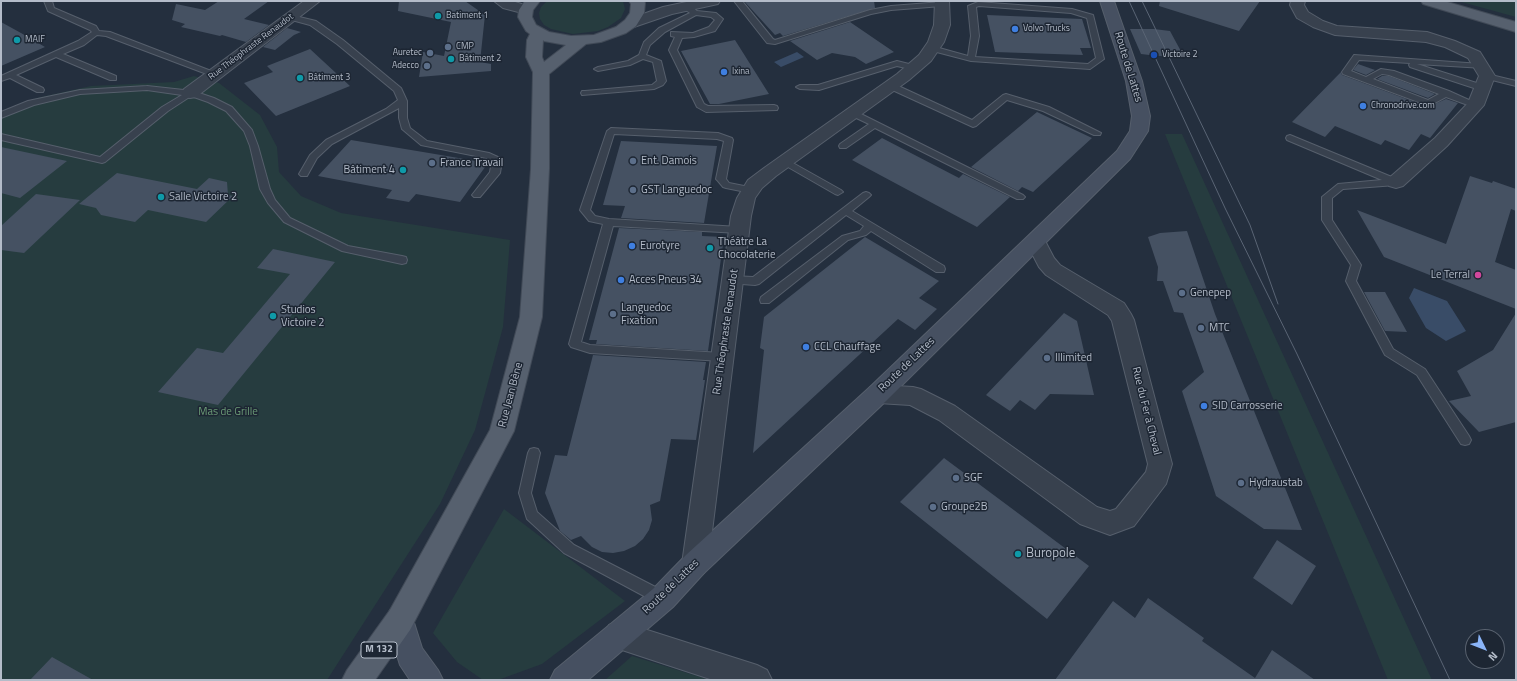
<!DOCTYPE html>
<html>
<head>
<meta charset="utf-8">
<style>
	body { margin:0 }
	#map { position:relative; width:1517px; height:681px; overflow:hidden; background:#242f3e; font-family:"Titillium Web",sans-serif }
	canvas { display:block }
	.frame { position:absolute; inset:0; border:2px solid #b4bcc9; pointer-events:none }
	.north { position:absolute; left:1465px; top:629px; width:40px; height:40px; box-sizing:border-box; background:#1d2633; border:1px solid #59626f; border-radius:50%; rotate:133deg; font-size:11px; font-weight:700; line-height:16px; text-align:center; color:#b4bcc9 }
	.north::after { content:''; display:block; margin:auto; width:14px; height:18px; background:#8ab4f8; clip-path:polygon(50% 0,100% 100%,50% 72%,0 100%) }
</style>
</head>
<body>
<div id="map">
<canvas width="1517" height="681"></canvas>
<div class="frame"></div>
<div class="north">N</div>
</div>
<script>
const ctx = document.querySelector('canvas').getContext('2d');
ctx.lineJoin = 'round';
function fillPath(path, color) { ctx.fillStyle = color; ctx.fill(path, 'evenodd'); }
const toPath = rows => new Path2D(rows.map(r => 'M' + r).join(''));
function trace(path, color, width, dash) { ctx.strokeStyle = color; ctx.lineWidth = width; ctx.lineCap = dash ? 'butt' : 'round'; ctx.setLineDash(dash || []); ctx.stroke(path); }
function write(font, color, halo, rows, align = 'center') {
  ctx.font = font + ' "Titillium Web",sans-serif'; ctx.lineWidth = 3; ctx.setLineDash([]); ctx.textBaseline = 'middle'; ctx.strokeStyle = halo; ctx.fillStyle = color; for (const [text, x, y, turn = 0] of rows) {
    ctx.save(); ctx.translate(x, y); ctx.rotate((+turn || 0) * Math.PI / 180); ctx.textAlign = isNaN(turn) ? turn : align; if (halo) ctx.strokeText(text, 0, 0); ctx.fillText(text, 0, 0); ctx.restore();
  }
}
fillPath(toPath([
	[547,1,623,1,625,9,621,18,608,27,598,31,573,34,551,29,544,25,540,19,539,13,541,7],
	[1458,1,1516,1,1516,17],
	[194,76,219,83,260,115,277,147,279,172,301,196,341,213,510,240,503,327,475,430,440,504,327,680,1,680,1,112,37,98,91,86,174,82],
	[1165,134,1182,134,1432,680,1388,680],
	[504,509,625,601,542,664,498,680,483,680,457,662,433,633],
	[632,656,710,680,605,680]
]), '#263c3f');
fillPath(toPath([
	[797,52,804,57,781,67,774,62],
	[1414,288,1447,301,1466,331,1446,341,1426,328,1409,298]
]), '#394c67');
fillPath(toPath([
	[219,1,269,1,244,19,269,25,246,42,222,35,220,36,181,27,185,24,172,20,176,4,205,10],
	[399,1,465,1,485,15,480,62,491,64,491,71,419,77,423,52,444,56,451,22,398,11],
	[744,1,874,1,875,8,783,36,780,33,775,35],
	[1160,1,1260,1,1239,31,1159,6],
	[987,15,1082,19,1091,48,1080,48,1083,55,995,52],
	[1,22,21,33,45,47,1,66],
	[850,22,894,52,866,64,855,57,832,53,817,60,790,41],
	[287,28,301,32,294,35,275,50,263,47],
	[1130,29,1154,29,1170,31,1183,55,1158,56,1141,54],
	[735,40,769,94,719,104,710,104,681,51],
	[310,49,350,86,276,116,244,83,273,72,267,66],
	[1358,64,1375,70,1366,75,1353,70],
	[1341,72,1342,75,1428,107,1446,99,1458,103,1430,138,1421,134,1409,150,1385,140,1381,145,1335,126,1325,137,1292,122],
	[1382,76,1389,76,1435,94,1428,98,1377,79],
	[1037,112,1092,138,1033,192,1022,187,1018,191,971,167],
	[882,138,959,178,963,174,1010,197,977,227,852,160],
	[351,140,429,153,488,163,460,202,416,194,409,202,386,198,392,190,318,176],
	[621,141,717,146,704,223,621,218,625,206,603,205],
	[1,147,67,161,20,198,1,193],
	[117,173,197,189,209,178,227,182,228,195,233,196,206,222,148,210,135,222,101,215,96,208,79,204],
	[1470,176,1492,183,1493,181,1516,189,1516,211,1511,209,1495,262,1516,270,1516,309,1384,257,1357,210,1446,244],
	[36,194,80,200,24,253,1,250,1,226],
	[619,228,702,232,702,236,724,237,708,351,596,344,597,340,589,340],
	[1187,231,1215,314,1302,530,1264,529,1216,496,1182,391,1204,372,1183,313,1174,312,1163,281,1157,281,1158,267,1148,237,1160,233],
	[865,237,939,281,919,298,937,309,915,330,898,319,753,453,764,350,760,348,764,317],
	[273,249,335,262,218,405,158,392,197,348,223,353,290,274,257,268],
	[1364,292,1385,292,1407,332,1385,331],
	[1064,313,1077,321,1094,395,1050,394,1035,410,1020,400,1010,411,986,395],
	[1516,313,1516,422,1479,432,1449,401,1471,396,1457,371,1493,350],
	[593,355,706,362,703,380,705,380,696,440,671,439,660,501,650,505,652,520,649,530,643,539,635,546,624,551,613,553,602,552,592,547,581,536,571,540,565,535,560,531,545,493,555,455,567,456],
	[944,458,1089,566,1047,619,900,502],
	[1277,540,1316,566,1292,605,1253,578],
	[1148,598,1204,638,1202,641,1255,678,1272,650,1315,680,1055,680,1113,601,1135,618],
	[52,657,93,680,30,680]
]), '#455162');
const lane = toPath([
	[44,1,52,1,54,8,96,26,99,31,110,32,219,74,215,76,212,76,106,36,97,35,84,45,63,54,116,76,116,80,110,80,56,57,16,75,43,88,44,90,43,92,37,92,10,78,1,81,1,76,78,41,92,32,90,30,48,11,44,1],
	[734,1,742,1,773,39,775,40,870,10,891,6,942,2,946,4,942,6,891,10,871,14,775,44,767,43,734,1],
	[978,2,1072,9,1093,15,1104,59,1090,69,971,61,929,50,929,46,932,46,968,56,971,36,968,6,978,2],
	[979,6,1071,13,1087,18,1096,58,1088,64,975,57,979,36,976,7,979,6],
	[684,5,690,5,697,11,716,13,723,19,715,31,694,37,682,38,677,50,704,104,708,106,774,105,777,106,778,108,777,110,706,112,697,107,669,50,675,37,671,36,671,32,693,33,709,27,715,20,711,17,696,15,665,32,650,45,646,55,661,61,666,81,663,85,654,89,582,95,581,93,582,91,585,91,652,85,657,81,653,62,643,59,630,65,598,71,594,69,598,67,628,61,639,55,644,42,659,28,690,13,684,9,684,5],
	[288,15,291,15,316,21,343,40,401,88,407,101,407,118,410,128,427,141,489,153,500,158,502,160,500,173,480,197,474,197,472,195,490,172,492,161,486,158,421,145,402,129,399,118,399,108,332,144,317,158,307,176,301,176,299,174,310,155,326,140,386,109,398,100,394,91,337,44,310,25,288,19,288,15],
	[1354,55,1481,64,1484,64,1484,68,1417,64,1486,86,1487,88,1486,90,1480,90,1410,67,1409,65,1410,63,1359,60,1351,71,1366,77,1381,69,1394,71,1449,91,1480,105,1476,108,1446,97,1429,106,1343,74,1342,72,1354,55],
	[1382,74,1389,75,1439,94,1428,100,1373,79,1382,74],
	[897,61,917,66,918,68,914,70,897,66,819,90,800,89,796,87,800,85,818,85,897,61],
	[1484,74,1487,74,1516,81,1516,86,1484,78,1484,74],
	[888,84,894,84,972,120,1003,95,1006,94,1049,107,1101,133,1100,135,1094,135,1043,111,1007,100,976,126,973,127,888,88,887,86,888,84],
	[147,86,193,91,214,98,232,107,252,130,258,146,270,189,275,200,290,218,348,246,402,256,406,257,407,260,406,263,402,264,342,251,284,222,268,203,260,189,250,146,244,131,226,111,208,102,191,96,168,111,105,162,102,163,1,140,1,134,100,157,162,107,182,95,147,90,80,94,34,105,1,118,1,112,28,101,80,90,147,86],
	[853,110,1023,195,1025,197,1023,199,1017,199,875,128,846,148,840,148,839,146,840,144,869,124,850,115,849,113,853,110],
	[611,128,718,133,732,138,733,140,726,179,729,183,754,188,756,190,751,193,726,188,723,187,718,181,716,179,724,141,717,139,614,134,590,210,595,216,609,219,739,227,744,230,739,233,613,226,581,342,590,345,722,353,726,354,728,357,726,360,722,361,590,353,571,347,569,344,603,224,589,221,580,210,607,131,611,128],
	[1290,135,1399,180,1401,182,1396,185,1343,189,1332,198,1332,220,1361,265,1356,281,1393,349,1425,369,1469,436,1471,440,1469,444,1465,445,1461,444,1417,375,1385,355,1346,281,1351,265,1322,220,1322,197,1338,184,1382,180,1287,140,1286,138,1287,136,1290,135],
	[784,158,841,190,843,192,838,195,835,194,781,163,779,161,784,158],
	[866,192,869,193,871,195,869,197,852,211,944,266,945,269,944,272,936,272,871,231,866,235,848,240,769,303,761,303,760,300,761,297,842,236,860,231,864,226,846,215,759,284,755,285,728,283,727,280,728,277,732,276,753,277,863,193,866,192],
	[534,448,538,449,540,453,531,493,537,512,574,545,667,593,669,598,667,603,662,605,657,603,564,553,527,519,519,493,528,453,530,449,534,448]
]);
const street = toPath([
	[304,1,320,1,196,97,190,98,184,97,182,93,184,89,304,1],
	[494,1,512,1,531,7,533,10,531,13,526,14,503,8,494,1],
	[691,1,720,1,718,4,672,14,631,28,626,26,623,23,626,20,663,7,691,1],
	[935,1,949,1,950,25,944,42,931,61,909,80,776,176,762,188,755,198,751,216,708,564,704,573,695,577,686,573,682,564,731,216,737,198,748,180,764,168,897,74,919,55,928,42,934,25,935,1],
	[1291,1,1305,1,1304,5,1308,12,1323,21,1337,26,1427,32,1455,41,1480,52,1495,76,1484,105,1447,146,1403,186,1396,188,1389,186,1387,182,1389,178,1435,138,1468,103,1479,76,1468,58,1445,47,1426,42,1335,35,1313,27,1297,18,1290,5,1291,1],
	[1036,235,1043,237,1054,258,1060,265,1124,303,1131,314,1134,320,1172,464,1166,484,1134,526,1110,535,1080,524,939,420,910,405,878,403,870,401,866,394,870,387,878,385,913,387,921,389,955,406,1097,507,1110,511,1116,509,1146,472,1148,464,1112,321,1108,315,1046,275,1039,267,1026,242,1029,237,1036,235],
	[619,621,757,665,767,670,772,680,713,680,619,649,609,645,605,635,609,625,619,621]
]);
const secondary = toPath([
	[1100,1,1114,1,1142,81,1150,116,1148,131,1130,159,886,401,704,573,673,607,588,680,550,680,555,670,653,589,686,555,870,387,1117,151,1130,131,1132,116,1126,81,1100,1],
	[400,606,410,610,422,648,438,670,443,680,410,680,400,665,386,620,390,610,400,606]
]);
const primary = toPath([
	[525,1,540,1,533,10,532,17,536,25,549,32,571,36,594,35,616,27,625,20,630,13,631,4,629,1,644,1,645,3,644,13,636,26,626,33,601,42,586,44,549,74,549,169,542,317,514,431,410,630,375,680,342,680,347,670,390,610,490,430,520,317,531,169,533,72,526,57,527,40,530,34,526,31,518,17,519,10,525,1],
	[543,40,544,41,566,45,544,62,542,57,543,40],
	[1421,1,1444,1,1516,22,1516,32,1423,4,1421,1]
]);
trace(lane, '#565f6c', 2);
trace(street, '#565f6c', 2);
trace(secondary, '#565f6c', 2);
trace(primary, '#414a57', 2);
fillPath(lane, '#38414e');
fillPath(street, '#38414e');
fillPath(secondary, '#465061');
fillPath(primary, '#56606e');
trace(toPath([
	[1129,1,1225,208,1297,354,1450,680],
	[1142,1,1250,225,1278,304]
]), '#5a6575', 1);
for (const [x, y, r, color] of [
	[438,16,4,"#0f9aa8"],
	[1015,29,4,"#3f7fe0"],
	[17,40,4,"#0f9aa8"],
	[448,47,4,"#5c6f8a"],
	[430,53,4,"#5c6f8a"],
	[1154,55,4,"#1a4fb4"],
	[451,59,4,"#0f9aa8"],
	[427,66,4,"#5c6f8a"],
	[724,72,4,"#3f7fe0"],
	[300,78,4,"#0f9aa8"],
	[1363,106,4,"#3f7fe0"],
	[633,161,4,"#5c6f8a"],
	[432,163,4,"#5c6f8a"],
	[403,170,4,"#0f9aa8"],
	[633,190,4,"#5c6f8a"],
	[161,197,4,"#0f9aa8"],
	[632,246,4,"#3f7fe0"],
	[710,248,4,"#0f9aa8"],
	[1478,275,4,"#d1479c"],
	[621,280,4,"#3f7fe0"],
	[1182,293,4,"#5c6f8a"],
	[613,314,4,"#5c6f8a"],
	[273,316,4,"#0f9aa8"],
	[1201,328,4,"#5c6f8a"],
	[806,347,4,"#3f7fe0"],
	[1047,358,4,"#5c6f8a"],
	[1204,406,4,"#3f7fe0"],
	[956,478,4,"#5c6f8a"],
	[1241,483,4,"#5c6f8a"],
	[933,507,4,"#5c6f8a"],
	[1018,554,4,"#0f9aa8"]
]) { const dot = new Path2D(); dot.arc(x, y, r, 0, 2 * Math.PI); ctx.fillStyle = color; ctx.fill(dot); trace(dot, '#1d2633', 1.5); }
write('9px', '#b4bcc9', '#1d2633', [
	["Batiment 1",446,16],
	["Volvo Trucks",1023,29],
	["MAIF",25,40],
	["CMP",456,47],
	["Auretec",422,53,"right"],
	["Victoire 2",1162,55],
	["Bâtiment 2",459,59],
	["Adecco",419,66,"right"],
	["Ixina",732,72],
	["Bâtiment 3",308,78],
	["Chronodrive.com",1371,106]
], 'left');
write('9px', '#b4bcc9', '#1d2633', [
	["Rue Théophraste Renaudot",251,47,-37]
]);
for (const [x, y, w] of [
	[379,650,36]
]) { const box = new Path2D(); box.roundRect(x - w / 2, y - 8, w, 16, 3); ctx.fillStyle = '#1d2633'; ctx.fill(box); trace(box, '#b4bcc9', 1); }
write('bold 10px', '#b4bcc9', null, [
	["M 132",379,650]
]);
write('11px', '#b4bcc9', '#1d2633', [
	["Route de Lattes",1128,67,73],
	["Rue Théophraste Renaudot",726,332,-82],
	["Route de Lattes",907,365,-44],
	["Rue Jean Bène",511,395,-75],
	["Rue du Fer à Cheval",1146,411,76],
	["Route de Lattes",671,587,-44]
]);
write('11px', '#b4bcc9', '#1d2633', [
	["Ent. Damois",641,161],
	["France Travail",440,163],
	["Bâtiment 4",395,170,"right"],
	["GST Languedoc",641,190],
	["Salle Victoire 2",169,197],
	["Théâtre La",718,242],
	["Chocolaterie",718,255],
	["Eurotyre",640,246],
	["Le Terral",1470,275,"right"],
	["Acces Pneus 34",629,280],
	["Genepep",1190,293],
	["Languedoc",621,308],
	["Fixation",621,321],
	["Studios",281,310],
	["Victoire 2",281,323],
	["MTC",1209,328],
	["CCL Chauffage",814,347],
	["Illimited",1055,358],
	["SID Carrosserie",1212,406],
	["SGF",964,478],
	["Hydraustab",1249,483],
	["Groupe2B",941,507]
], 'left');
write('11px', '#6b9a76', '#1d2633', [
	["Mas de Grille",228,412]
]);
write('13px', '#b4bcc9', '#1d2633', [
	["Buropole",1026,554]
], 'left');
</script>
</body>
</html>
